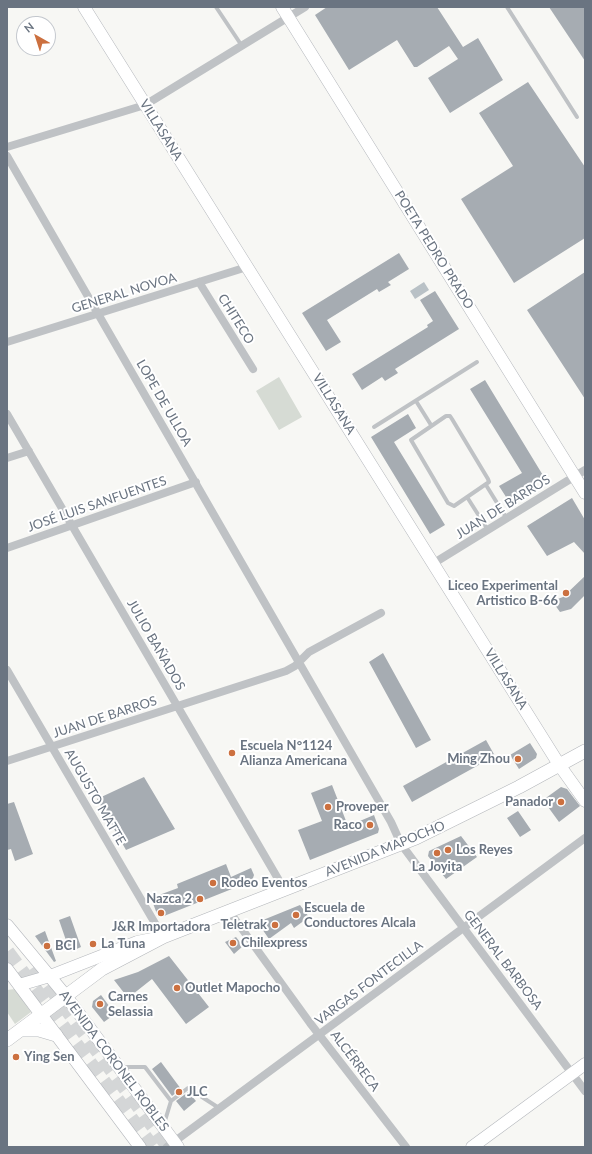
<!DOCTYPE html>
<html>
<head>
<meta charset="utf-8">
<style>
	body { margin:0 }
	#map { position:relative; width:592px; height:1154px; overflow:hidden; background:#f7f7f4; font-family:Lato,sans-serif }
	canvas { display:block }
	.frame { position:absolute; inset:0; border:8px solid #6a7481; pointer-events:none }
	.north { position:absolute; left:16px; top:16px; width:40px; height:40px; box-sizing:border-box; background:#fff; border:1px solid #c3c7cd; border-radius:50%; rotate:321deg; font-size:11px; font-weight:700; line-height:16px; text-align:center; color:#6a7481 }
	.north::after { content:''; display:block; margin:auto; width:14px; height:18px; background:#cc703f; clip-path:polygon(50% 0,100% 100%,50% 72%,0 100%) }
</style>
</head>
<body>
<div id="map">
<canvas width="592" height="1154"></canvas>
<div class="frame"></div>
<div class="north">N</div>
</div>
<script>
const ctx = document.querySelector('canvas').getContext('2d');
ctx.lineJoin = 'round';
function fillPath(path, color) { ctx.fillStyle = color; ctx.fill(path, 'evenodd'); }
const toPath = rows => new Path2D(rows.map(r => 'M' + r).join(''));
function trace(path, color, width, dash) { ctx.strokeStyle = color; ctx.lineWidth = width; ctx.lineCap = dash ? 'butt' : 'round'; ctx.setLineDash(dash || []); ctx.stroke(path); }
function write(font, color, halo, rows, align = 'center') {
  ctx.font = font + ' Lato,sans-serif'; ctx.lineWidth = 4; ctx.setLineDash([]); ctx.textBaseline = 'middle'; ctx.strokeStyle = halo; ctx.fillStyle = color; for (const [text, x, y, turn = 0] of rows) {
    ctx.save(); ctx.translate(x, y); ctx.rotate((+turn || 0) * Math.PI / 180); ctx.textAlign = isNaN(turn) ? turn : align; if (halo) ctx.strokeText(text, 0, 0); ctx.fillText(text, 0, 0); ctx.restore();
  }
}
fillPath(toPath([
	[279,377,302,417,279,430,256,391],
	[15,989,31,1012,15,1024,7,1012,7,990]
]), '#d6dbd4');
fillPath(toPath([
	[424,282,429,290,415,299,410,291]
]), '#b9c1c6');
fillPath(toPath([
	[327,7,437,7,463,47,478,38,503,80,450,113,428,78,458,59,449,46,417,67,414,67,397,40,349,70,315,15],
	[549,7,585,7,585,61],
	[528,82,585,167,585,238,514,283,461,199,513,166,479,113],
	[399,253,409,269,388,282,391,285,379,292,377,289,327,320,341,342,326,351,302,313],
	[585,272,585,399,527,310],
	[435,291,459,329,395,369,398,373,385,381,382,377,362,390,352,374,428,327,427,325,433,321,420,300],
	[485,380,544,477,508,500,499,486,522,473,470,389],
	[408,414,416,428,394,442,445,525,430,534,371,437],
	[572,498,585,520,585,554,574,542,547,556,527,526],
	[585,576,585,595,571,609,560,612,552,601,563,597],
	[383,653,431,740,416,748,369,662],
	[486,740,495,756,412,802,403,786],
	[530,743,537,754,536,758,519,769,510,755],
	[144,777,175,829,126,850,97,799],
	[332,785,348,826,374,815,379,829,378,833,310,860,298,830,322,821,311,793],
	[561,787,567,789,580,806,559,822,543,800],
	[14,802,33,854,15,861,11,849,7,850,7,804],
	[518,811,531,830,520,837,507,818],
	[461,836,477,857,446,879,428,856,429,851],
	[226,864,231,877,251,868,254,875,252,881,164,916,157,914,151,898,178,888,177,884],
	[300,905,309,917,294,928,291,923,269,939,260,926,263,920],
	[70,916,81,947,70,952,59,920],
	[45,931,56,961,54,962,35,936],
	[236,937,243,946,234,954,225,942],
	[169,956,209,1007,186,1024,152,979,128,998,114,980,138,972],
	[101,995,115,1014,104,1022,92,1007,93,1001],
	[161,1062,181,1089,172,1096,152,1069],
	[188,1092,196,1101,184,1111,176,1101]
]), '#a6acb2');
trace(toPath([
	[7,952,152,1147],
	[35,966,169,1147]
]), '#d4d6d7', 15, [15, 8]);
const secondary = toPath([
	[84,7,560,766,585,801],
	[282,7,585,493],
	[7,925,66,996,178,1147],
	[7,969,140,1147],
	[19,985,50,976,137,942,157,938],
	[472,1147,585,1064]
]);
const primary = toPath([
	[21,1030,39,1030,56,1035],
	[7,1040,102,969,163,937,416,838,519,787,585,751]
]);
trace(secondary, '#b4b7bc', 13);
trace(primary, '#b3b6ba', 14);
trace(toPath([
	[216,7,242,46],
	[507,7,577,117],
	[416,401,431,425],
	[446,416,450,416,452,419,488,479,489,482,454,506,448,503,411,440,446,416],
	[374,427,477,362],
	[486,485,507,519],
	[467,497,488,530],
	[121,1067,145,1067,171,1101,164,1124],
	[171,1101,188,1088,219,1108]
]), '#bfc2c5', 4);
trace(toPath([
	[7,147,145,105,305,7],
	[7,156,391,822,401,844,585,1091],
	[199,282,253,369],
	[7,342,247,267],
	[7,414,284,889],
	[7,458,29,451],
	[7,548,196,482],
	[434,563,585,470],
	[7,670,163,937],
	[7,761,286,671,295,666,309,652,381,613],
	[229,911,310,1023,406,1147],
	[167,1147,585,838]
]), '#bfc2c5', 8);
trace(secondary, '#fff', 12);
trace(primary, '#fff', 13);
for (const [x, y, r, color] of [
	[566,593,4,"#cc703f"],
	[232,753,4,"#cc703f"],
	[518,759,4,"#cc703f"],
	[561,802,4,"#cc703f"],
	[328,807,4,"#cc703f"],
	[370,825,4,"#cc703f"],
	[448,850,4,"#cc703f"],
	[437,853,4,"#cc703f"],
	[213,883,4,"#cc703f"],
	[200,899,4,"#cc703f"],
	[161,913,4,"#cc703f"],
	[296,915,4,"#cc703f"],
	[275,925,4,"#cc703f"],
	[233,943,4,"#cc703f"],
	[93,944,4,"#cc703f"],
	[47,946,4,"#cc703f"],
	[177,988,4,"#cc703f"],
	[100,1004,4,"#cc703f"],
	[16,1057,4,"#cc703f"],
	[179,1092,4,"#cc703f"]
]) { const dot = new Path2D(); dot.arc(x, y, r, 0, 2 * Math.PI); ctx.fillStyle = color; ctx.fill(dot); trace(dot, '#fff', 1.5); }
write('13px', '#6a7481', '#fff', [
	["VILLASANA",161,130,58],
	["POETA PEDRO PRADO",434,250,58],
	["GENERAL NOVOA",124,293,-17],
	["CHITECO",236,319,58],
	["LOPE DE ULLOA",164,403,60],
	["VILLASANA",334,404,58],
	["JOSÉ LUIS SANFUENTES",97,504,-19],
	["JUAN DE BARROS",503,507,-32],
	["JULIO BAÑADOS",156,645,60],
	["VILLASANA",506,679,58],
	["JUAN DE BARROS",105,717,-18],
	["AUGUSTO MATTE",95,797,60],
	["AVENIDA MAPOCHO",385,849,-22],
	["GENERAL BARBOSA",503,960,53],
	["VARGAS FONTECILLA",369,983,-37],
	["AVENIDA CORONEL ROBLES",114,1061,53],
	["ALCÉRRECA",355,1061,53]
]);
write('bold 13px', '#6a7481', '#fff', [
	["Liceo Experimental",558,586,"right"],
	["Artistico B-66",558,601,"right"],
	["Escuela N°1124",240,746],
	["Alianza Americana",240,761],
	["Ming Zhou",510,759,"right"],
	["Panador",553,802,"right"],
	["Proveper",336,807],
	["Raco",362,825,"right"],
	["Los Reyes",456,850],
	["La Joyita",437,867,"center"],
	["Rodeo Eventos",221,883],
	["Nazca 2",192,899,"right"],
	["Escuela de",304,908],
	["Conductores Alcala",304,923],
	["Teletrak",267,925,"right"],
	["J&R Importadora",161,927,"center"],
	["Chilexpress",241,943],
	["La Tuna",101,944],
	["BCI",55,946],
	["Outlet Mapocho",185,988],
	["Carnes",108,997],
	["Selassia",108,1012],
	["Ying Sen",24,1057],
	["JLC",187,1092]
], 'left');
</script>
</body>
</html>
